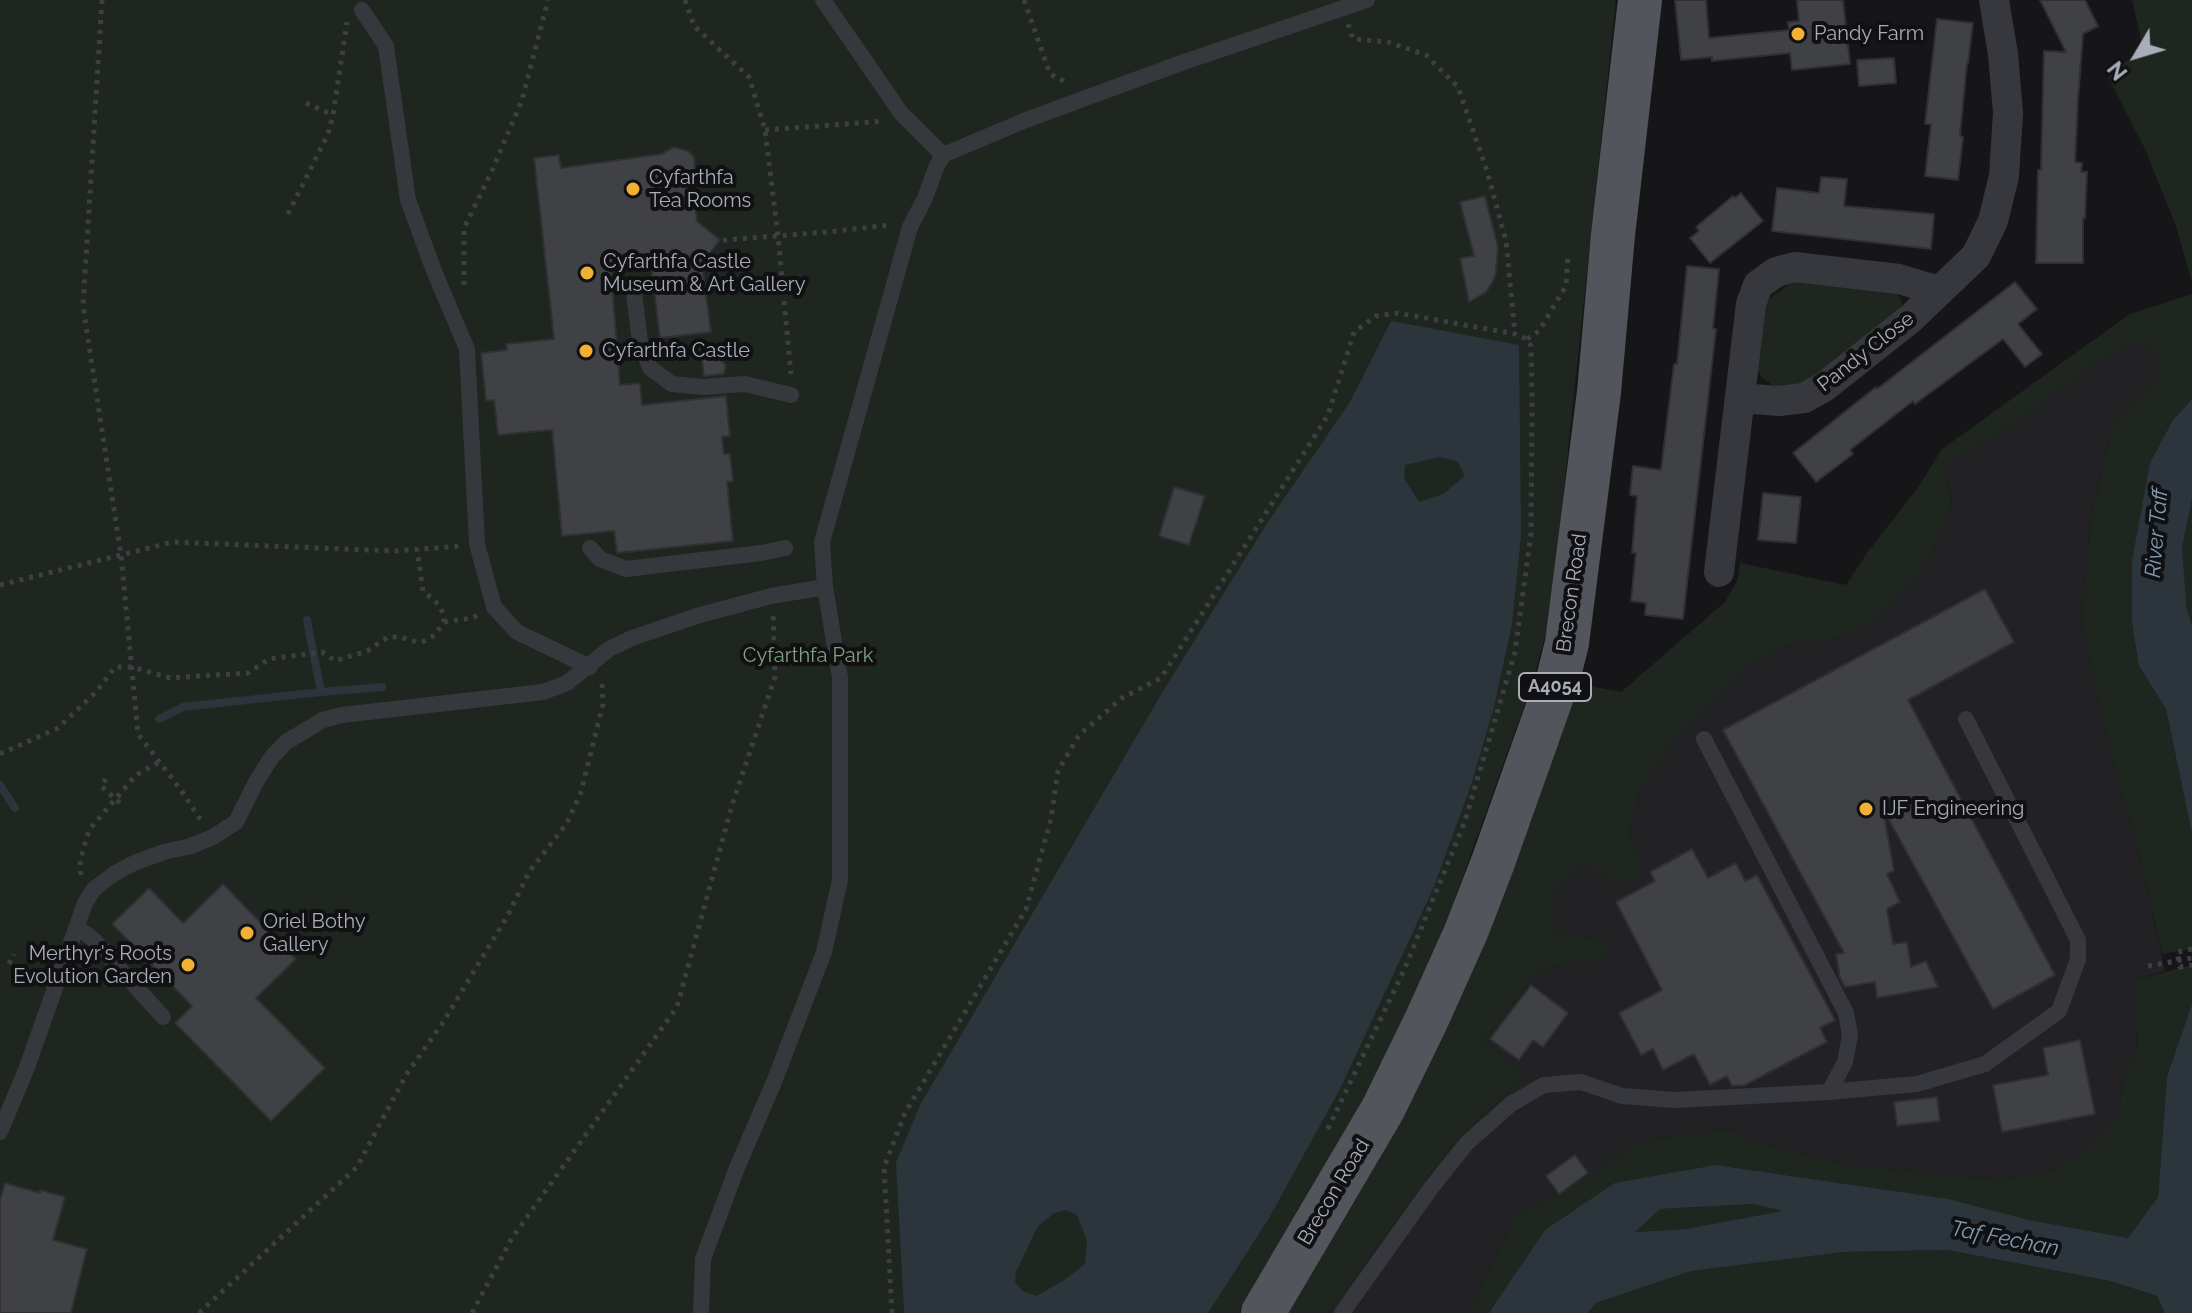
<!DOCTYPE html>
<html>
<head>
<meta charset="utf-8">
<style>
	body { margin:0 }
	#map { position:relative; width:2192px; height:1313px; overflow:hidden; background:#161618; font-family:Raleway,sans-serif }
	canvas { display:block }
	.north { position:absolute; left:2096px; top:16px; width:80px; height:80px; -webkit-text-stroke:6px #111113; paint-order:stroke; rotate:232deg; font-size:22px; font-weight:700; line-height:32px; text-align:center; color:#a8adb8 }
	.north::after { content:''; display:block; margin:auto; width:28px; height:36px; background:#a8adb8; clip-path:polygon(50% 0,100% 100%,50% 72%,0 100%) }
</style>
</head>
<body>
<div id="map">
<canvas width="2192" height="1313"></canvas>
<div class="north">N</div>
</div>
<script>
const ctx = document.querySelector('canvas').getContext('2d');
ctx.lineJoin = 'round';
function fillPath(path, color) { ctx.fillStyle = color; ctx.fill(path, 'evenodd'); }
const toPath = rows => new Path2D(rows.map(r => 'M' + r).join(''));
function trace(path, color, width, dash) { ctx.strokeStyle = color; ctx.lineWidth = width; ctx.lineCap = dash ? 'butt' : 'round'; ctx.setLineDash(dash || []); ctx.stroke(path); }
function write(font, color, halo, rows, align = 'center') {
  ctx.font = font + ' Raleway,sans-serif'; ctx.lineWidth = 8; ctx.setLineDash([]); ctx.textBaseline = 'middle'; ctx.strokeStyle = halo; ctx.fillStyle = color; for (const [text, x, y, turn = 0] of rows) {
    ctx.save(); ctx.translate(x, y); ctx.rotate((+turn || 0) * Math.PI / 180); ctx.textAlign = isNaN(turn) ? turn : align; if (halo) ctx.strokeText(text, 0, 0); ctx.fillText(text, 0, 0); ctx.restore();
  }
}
fillPath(toPath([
	[2137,339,2158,352,2157,379,2113,422,2091,517,2081,618,2105,732,2145,878,2165,971,2134,980,2137,1050,2125,1067,2118,1117,2099,1141,2056,1169,1998,1180,1940,1173,1858,1167,1748,1140,1731,1128,1640,1141,1559,1194,1515,1216,1469,1313,1328,1313,1454,1142,1527,1075,1483,1041,1537,974,1608,944,1588,937,1551,929,1553,892,1587,861,1644,874,1629,831,1640,793,1677,738,1748,667,1794,643,1839,638,1929,559,1952,506,1945,466,2022,418,2102,358]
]), '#222225');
fillPath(toPath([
	[0,0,1616,0,1550,620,1531,687,1438,946,1393,1047,1337,1152,1238,1313,0,1313],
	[2132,0,2192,0,2192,283,2176,226,2145,149,2107,75,2143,49],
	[1807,279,1897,292,1902,303,1900,312,1814,382,1778,389,1761,377,1753,360,1766,301,1792,282],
	[2192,294,2192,399,2173,420,2139,666,2166,709,2192,834,2192,949,2162,954,2145,878,2105,732,2081,618,2091,517,2113,422,2157,379,2158,352,2137,340,2102,358,2022,418,1945,466,1952,506,1929,559,1879,619,1839,638,1794,643,1748,667,1677,738,1640,793,1629,831,1644,874,1616,887,1587,861,1554,892,1552,929,1588,937,1608,944,1599,963,1570,960,1537,974,1483,1041,1527,1075,1454,1142,1328,1313,1284,1313,1578,684,1621,692,1725,602,1737,581,1740,563,1846,585,1867,553,1919,486,1942,449,2130,314],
	[2192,499,2192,625,2187,610,2182,548],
	[2192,965,2192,1004,2167,1076,2158,1197,2128,1238,2029,1220,1949,1199,1716,1165,1490,1310,1489,1313,1469,1313,1515,1216,1559,1194,1640,1141,1731,1128,1748,1140,1858,1167,1940,1173,1998,1180,2056,1169,2098,1141,2118,1117,2125,1067,2137,1050,2134,980],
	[1754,1204,1786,1211,1685,1229,1634,1232,1660,1209],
	[1947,1250,2109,1281,2157,1296,2165,1313,1588,1313,1596,1303,1691,1271,1844,1252]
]), '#1e261f');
fillPath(toPath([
	[1391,321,1519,345,1521,535,1512,624,1494,707,1471,785,1433,889,1340,1089,1269,1218,1208,1313,904,1313,896,1163,920,1105,1165,688,1268,522,1350,402],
	[1439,457,1457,461,1465,476,1443,494,1419,502,1404,478,1405,465],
	[1065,1210,1077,1215,1087,1241,1085,1264,1063,1281,1036,1296,1023,1291,1015,1282,1016,1272,1038,1226,1054,1213],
	[2192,399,2192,499,2182,548,2187,610,2192,625,2192,834,2166,709,2139,666,2132,622,2132,561,2150,463,2173,420],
	[2192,1004,2192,1313,2165,1313,2157,1296,2110,1281,1947,1250,1844,1252,1691,1271,1596,1303,1588,1313,1489,1313,1545,1230,1615,1183,1716,1165,1949,1199,2029,1220,2128,1238,2158,1197,2167,1076],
	[1754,1204,1783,1211,1685,1229,1635,1232,1660,1209]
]), '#2c353c');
trace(toPath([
	[307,620,321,692],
	[159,719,183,707,321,692,382,687],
	[0,785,15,808]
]), '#2c353c', 8);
const building = toPath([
	[1675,0,1706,0,1709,38,1789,30,1788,22,1799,21,1797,0,1843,0,1850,64,1792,70,1790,53,1712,61,1712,57,1681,60,1675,0],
	[2040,0,2085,0,2098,26,2083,34,2078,99,2075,162,2082,163,2081,172,2087,172,2085,218,2083,218,2083,263,2036,263,2038,170,2041,170,2044,51,2066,52,2040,0],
	[1937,19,1973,23,1968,63,1967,62,1960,136,1963,137,1958,180,1925,176,1931,124,1925,124,1937,19],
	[1894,58,1896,83,1859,86,1857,60,1894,58],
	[674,147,688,151,694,157,695,173,692,179,697,221,720,240,702,263,711,332,660,338,651,266,611,270,620,385,640,383,642,405,726,396,730,436,722,437,724,454,730,454,733,481,727,482,733,541,617,553,614,531,562,536,552,430,498,435,494,400,486,401,481,353,507,350,506,344,554,339,534,158,559,155,561,168,661,154,674,147],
	[1821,177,1847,179,1844,206,1934,214,1931,249,1772,231,1777,188,1819,193,1821,177],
	[1741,193,1763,221,1710,263,1690,238,1699,231,1696,227,1733,196,1735,198,1741,193],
	[1485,196,1498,247,1496,273,1492,283,1486,292,1469,302,1460,258,1474,256,1460,202,1485,196],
	[1687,266,1719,269,1713,328,1716,329,1683,619,1645,615,1646,603,1631,601,1636,553,1632,553,1637,496,1630,495,1633,466,1661,470,1674,364,1677,364,1687,266],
	[2015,282,2037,309,2018,324,2042,354,2025,367,2003,339,1915,404,1913,401,1850,450,1853,454,1816,482,1793,453,1876,387,1877,389,2015,282],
	[699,340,726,365,724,374,704,376,699,340],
	[1174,487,1205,496,1189,545,1159,536,1174,487],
	[1763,493,1801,497,1796,543,1758,540,1763,493],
	[1985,589,2014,642,1908,700,2055,975,1993,1009,1883,809,1894,871,1887,874,1900,902,1887,909,1893,944,1907,942,1911,967,1926,961,1938,987,1877,998,1875,982,1845,987,1840,978,1836,954,1844,953,1723,730,1985,589],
	[1692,849,1708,878,1736,863,1745,881,1757,875,1835,1020,1820,1028,1827,1042,1745,1085,1732,1086,1727,1076,1710,1085,1694,1054,1663,1070,1653,1049,1641,1055,1619,1013,1662,990,1616,902,1655,881,1650,872,1692,849],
	[223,884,296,959,256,998,325,1068,271,1121,175,1023,192,1006,112,924,149,888,183,923,223,884],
	[1531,985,1568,1013,1543,1047,1533,1040,1519,1060,1490,1039,1531,985],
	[2080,1040,2095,1114,2002,1132,1993,1085,2048,1075,2043,1048,2080,1040],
	[1937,1097,1940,1121,1897,1126,1894,1102,1937,1097],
	[1575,1155,1588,1173,1559,1194,1546,1176,1575,1155],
	[5,1183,40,1193,40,1190,65,1197,53,1240,87,1249,71,1313,0,1313,0,1200,5,1183]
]);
fillPath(building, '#404145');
trace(building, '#303034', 2);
trace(toPath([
	[102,0,83,306,121,555,138,734,181,790,202,822],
	[685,0,694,26,749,77,765,130,778,236,791,374],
	[1024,0,1050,74,1062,80,1067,85],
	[1348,24,1353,39,1388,42,1426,55,1458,87,1487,171,1506,241,1515,334],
	[306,103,333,115],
	[765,130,884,121],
	[288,214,328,134,333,115,347,22],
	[713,241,827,232,891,225],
	[464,285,464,228,491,173,522,100,548,0],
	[1527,339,1539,331,1566,286,1568,254],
	[0,585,173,542,394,551,460,546],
	[444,622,472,618,478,615],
	[0,754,58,728,97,691,115,667,132,667,170,678,248,673,269,659,322,652,335,661,367,651,388,637,401,637,416,642,424,641,435,635,444,622,443,613,438,604,423,591,417,549],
	[106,779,101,786,121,804],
	[81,875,80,861,89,830,136,775,159,762],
	[2192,949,2177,952,2180,967,2192,965],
	[9,964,14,954],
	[2148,966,2192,958],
	[199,1313,357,1167,406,1075,442,1024,508,915,529,872,567,823,581,792,603,704,602,681],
	[472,1313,512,1238,677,1007,732,805,775,677,773,613],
	[892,1313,884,1167,905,1113,1026,909,1051,819,1058,771,1079,735,1122,698,1161,678,1328,415,1354,332,1376,316,1398,313,1515,334,1527,339,1531,346,1532,398,1531,534,1515,652,1465,821,1405,968,1326,1133]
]), '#3d3f44', 5, [4, 6]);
trace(toPath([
	[823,0,901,113,943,155],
	[362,10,386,46,408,200,434,271,467,349,477,544,494,607,517,632,590,667],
	[634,293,640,342,650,368,672,384,702,387,745,384,791,395],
	[590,548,600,559,626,569,761,553,785,548],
	[1704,739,1846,1013,1850,1035,1845,1062,1829,1092],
	[76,928,88,935,95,941,163,1017],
	[0,1132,26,1070,85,903,94,889,115,873,134,863,164,852,191,846,213,837,236,822,256,782,271,758,286,742,323,720,342,715,543,692,567,683,609,649,632,638,700,615,771,596,825,587],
	[701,1313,703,1259,736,1170,774,1082,824,952,840,880,840,677,825,587,822,542,910,227,925,198,936,168,943,155,1026,120,1181,63,1367,0],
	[1342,1313,1431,1188,1467,1143,1511,1104,1544,1085,1581,1082,1622,1096,1675,1100,1829,1092,1917,1084,1985,1064,2059,1011,2078,959,2078,940,1966,719]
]), '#37383d', 16);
trace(toPath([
	[1740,398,1779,401,1804,398,1824,387,1910,319,1976,256,1993,221,2004,176,2008,113,2003,54,1994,0],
	[1719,572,1751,304,1758,285,1776,272,1795,267,1899,279,1939,291]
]), '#37383d', 30);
trace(toPath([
	[1263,1313,1383,1109,1426,1021,1466,932,1493,862,1558,679,1567,643,1599,392,1613,235,1640,0]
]), '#53555c', 44);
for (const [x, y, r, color] of [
	[1798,34,8,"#f2b134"],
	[633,189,8,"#f2b134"],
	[587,273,8,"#f2b134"],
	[586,351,8,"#f2b134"],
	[1866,809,8,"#f2b134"],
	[247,933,8,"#f2b134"],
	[188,965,8,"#f2b134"]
]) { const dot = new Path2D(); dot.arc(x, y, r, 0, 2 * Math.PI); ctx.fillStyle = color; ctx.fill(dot); trace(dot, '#111113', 3); }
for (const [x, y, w] of [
	[1555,687,72]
]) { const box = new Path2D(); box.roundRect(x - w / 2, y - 14, w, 28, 6); ctx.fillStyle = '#111113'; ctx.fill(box); trace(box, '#a8adb8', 2); }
write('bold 18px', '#a8adb8', null, [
	["A4054",1555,687]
]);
write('20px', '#a8adb8', '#111113', [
	["Pandy Farm",1814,34],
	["Cyfarthfa",649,178],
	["Tea Rooms",649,201],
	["Cyfarthfa Castle",603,262],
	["Museum & Art Gallery",603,285],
	["Cyfarthfa Castle",602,351],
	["IJF Engineering",1882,809],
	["Oriel Bothy",263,922],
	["Gallery",263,945],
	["Merthyr's Roots",172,954,"right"],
	["Evolution Garden",172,977,"right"]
], 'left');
write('20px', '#a8adb8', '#111113', [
	["Pandy Close",1866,352,-38],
	["Brecon Road",1572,593,-82],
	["Brecon Road",1334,1192,-59]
]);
write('20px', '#7fa381', '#111113', [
	["Cyfarthfa Park",808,656]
]);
write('italic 22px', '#7f9bb3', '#111113', [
	["River Taff",2157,533,-85],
	["Taf Fechan",2005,1239,11]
]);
</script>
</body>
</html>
